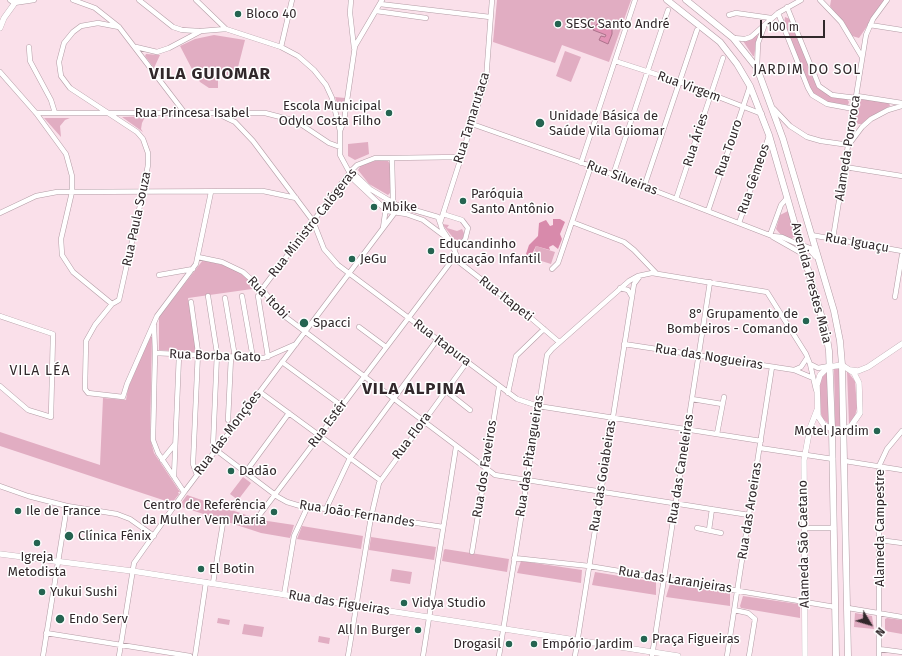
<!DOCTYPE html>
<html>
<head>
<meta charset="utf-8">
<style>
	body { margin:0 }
	#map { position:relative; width:902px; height:656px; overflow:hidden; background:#fae0ea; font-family:"Fira Sans",sans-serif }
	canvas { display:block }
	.north { position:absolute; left:850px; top:604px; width:40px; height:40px; -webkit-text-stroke:3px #fff; paint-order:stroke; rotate:128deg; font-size:11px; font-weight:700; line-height:16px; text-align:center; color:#31282b }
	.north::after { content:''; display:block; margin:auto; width:14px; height:18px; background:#31282b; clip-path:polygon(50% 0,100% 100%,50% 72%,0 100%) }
	.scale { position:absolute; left:760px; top:20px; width:65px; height:18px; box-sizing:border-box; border:2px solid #31282b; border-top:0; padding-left:5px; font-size:12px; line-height:14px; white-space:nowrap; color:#31282b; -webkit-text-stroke:3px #fff; paint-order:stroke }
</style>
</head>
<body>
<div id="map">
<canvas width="902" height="656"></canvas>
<div class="north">N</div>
<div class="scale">100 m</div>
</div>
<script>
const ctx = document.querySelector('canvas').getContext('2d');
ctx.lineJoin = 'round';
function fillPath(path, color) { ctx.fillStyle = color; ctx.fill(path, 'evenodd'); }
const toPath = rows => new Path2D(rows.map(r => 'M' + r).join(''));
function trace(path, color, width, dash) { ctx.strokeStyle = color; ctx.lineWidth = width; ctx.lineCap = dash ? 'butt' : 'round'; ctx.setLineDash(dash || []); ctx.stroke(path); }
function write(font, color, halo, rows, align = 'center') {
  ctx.font = font + ' "Fira Sans",sans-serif'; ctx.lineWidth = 3; ctx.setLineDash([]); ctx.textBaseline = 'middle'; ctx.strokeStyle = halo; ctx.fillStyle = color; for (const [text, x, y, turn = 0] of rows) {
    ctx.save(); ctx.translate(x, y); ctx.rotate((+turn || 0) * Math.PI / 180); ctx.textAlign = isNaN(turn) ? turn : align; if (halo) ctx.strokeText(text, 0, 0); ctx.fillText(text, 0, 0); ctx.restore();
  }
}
fillPath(toPath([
	[497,0,631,0,609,62,562,45,555,63,493,42],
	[831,0,885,0,859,38,852,36,830,6],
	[785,17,790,19,818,88,829,95,847,99,849,102,848,105,828,102,814,94,809,87,784,24],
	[758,33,754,56,753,56,743,41,750,40],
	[214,35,245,40,236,75,218,76,218,88,209,88,200,82,194,73,180,46,195,39],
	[565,51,581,57,571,82,556,76],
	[146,54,160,55,154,68,145,56],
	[335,97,345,98,342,110,339,109],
	[862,99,889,103,890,106,870,117,862,124,858,124,855,119,858,102],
	[150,116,144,119,142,123,141,129,143,132,122,117],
	[44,118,70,118,65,120,60,126,61,137],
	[368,142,369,154,355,160,348,156,348,144],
	[378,160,388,161,391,165,390,193,388,195,369,184,358,170,361,165],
	[788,211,795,236,791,239,781,235,776,229,780,215],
	[442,224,449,225,447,228,457,231,462,229,464,233,463,238,459,241,455,240],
	[536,246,555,252,551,264,532,258],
	[203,260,227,266,243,275,255,285,252,289,188,298,197,353,159,350,159,317],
	[150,336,152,337,150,438,154,453,180,492,178,492,179,494,172,503,0,446,0,432,100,465,103,398,126,400,128,388],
	[834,369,840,369,841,426,835,426],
	[827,371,829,424,823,419,819,409,819,386,822,377],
	[847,371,855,381,857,408,855,416,849,424],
	[243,477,251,483,238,500,230,494],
	[187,495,261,520,294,525,290,538,261,533,179,506],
	[302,526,363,536,361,549,297,539],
	[371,537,436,547,434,560,369,550],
	[445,549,509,559,507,572,442,561,444,550],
	[521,561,582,570,581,583,517,573],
	[392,569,412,572,410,584,390,581],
	[595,572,656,582,656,595,592,585],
	[670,584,730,593,730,606,666,597],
	[743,596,798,604,800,606,800,618,741,608,740,606],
	[855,613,872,616,874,629,854,627],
	[218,618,230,620,229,625,217,623],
	[887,618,902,620,902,634,885,631,885,619],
	[244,624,264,627,262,637,242,634],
	[319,636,330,638,329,644,318,642]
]), '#e1adc2');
fillPath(toPath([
	[553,219,560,219,565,222,560,234,562,239,558,249,553,245,549,247,550,250,536,246,533,252,528,257,526,254,529,245,538,236,539,223,546,220,550,226,553,225]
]), '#d88aab');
const water = toPath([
	[601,22,607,23,612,28,612,34,608,44,599,40,601,36,605,37,606,35,593,30,597,24,601,22]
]);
fillPath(water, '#e293b5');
trace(water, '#ad738c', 1);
const minor = toPath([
	[10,0,14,3,34,0],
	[73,0,95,8,119,27,184,112],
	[139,0,173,27,182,30,199,31],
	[196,0,226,29,281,47,298,56,314,70,326,85,332,98,340,131,340,155,353,179,387,211,406,214,423,220,447,238],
	[351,0,350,13,354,48],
	[820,0,841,22,862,57],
	[380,4,490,17],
	[787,7,819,86,832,95,856,98],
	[376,11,426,18],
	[778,13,808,88,812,95,827,104,854,109],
	[729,15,736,13,771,18],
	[870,25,902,30],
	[119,27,98,23,81,26,73,32,64,43,59,62,61,76,70,88,137,132,143,139,148,153,148,165,143,192,119,300,112,304,95,325,86,341,85,389,88,393,123,397,127,384,157,316,196,264,211,192],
	[733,38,745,39,751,37,778,13,801,0],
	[29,47,30,61,51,100,55,113],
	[136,47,157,52,169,48,201,31,226,29],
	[281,47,292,0],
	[615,61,680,82,762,114],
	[757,68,758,43,764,27],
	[0,72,36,113,66,154,72,176,72,192,61,239,62,255,73,272,112,304],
	[857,96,902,103],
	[774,109,790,126,807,137,821,141,849,145],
	[36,113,265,113,296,121,329,143,340,147],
	[216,113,235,122,253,141,313,221,324,249,338,265,517,399,538,406,761,441],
	[472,124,591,166,772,236,782,237,800,245],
	[340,131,344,121,355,46,382,0],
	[850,143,862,127,871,119,888,110,902,106],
	[391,158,461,157],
	[581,163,635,0],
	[845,167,902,176],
	[351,171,370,189,397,205,438,217,442,229,452,244,459,262,531,318,559,342],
	[613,175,668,10],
	[644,187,697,30],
	[676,199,723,58],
	[708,211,750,86],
	[0,213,36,196,57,192,263,191,296,198],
	[443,214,462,220,468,228,465,240,454,249],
	[572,222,624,242,634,250,656,273],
	[440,223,486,80,492,0],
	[739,223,769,136],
	[383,228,386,207,393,201],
	[770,235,781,205,787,198],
	[811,235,902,251],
	[773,237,803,254],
	[833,238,866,35,873,19,887,0],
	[198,257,222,262,243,272,262,289,283,315,495,475,749,515],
	[552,269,558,263,591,166],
	[159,275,193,269],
	[620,288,628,290,632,297],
	[262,289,351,171,357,165,375,158,392,158,393,201],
	[208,296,217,353,213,446,214,452],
	[242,296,253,358],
	[258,296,268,357],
	[895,297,902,255],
	[225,298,235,357],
	[191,302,198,352,193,464,197,475],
	[0,316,53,334,51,417,28,410,0,386],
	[154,325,155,353,153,440,158,453,184,492],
	[359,327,386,347],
	[624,344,794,370,813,378],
	[155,353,264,358,296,344],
	[282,362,342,406],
	[810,364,818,368,829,366],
	[794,370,801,367,807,358],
	[446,391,470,410],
	[260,392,380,480],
	[508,393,516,356,544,329],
	[692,399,722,404],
	[228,420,231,357],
	[717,434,724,397],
	[760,448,833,459],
	[216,450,278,497,287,502,307,508,313,507,443,527],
	[162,460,175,444],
	[845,461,902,470],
	[245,473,289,413],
	[174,477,179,355],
	[0,486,28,496,67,506,117,514,130,519,154,536],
	[326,509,350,458,437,340],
	[258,517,456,255],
	[697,528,721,533],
	[804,528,834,528],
	[709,530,712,509],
	[879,540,902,543],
	[472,552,499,387],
	[514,558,589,566,835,607],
	[213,583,223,523],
	[284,595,294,536,307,508],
	[848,608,902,617],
	[734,610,748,613,755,619,749,656],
	[46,633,190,656],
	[879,649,902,652],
	[43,656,67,506],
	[119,656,134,563,185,491,396,211,397,205],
	[195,656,206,582],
	[348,656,371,517,379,483,467,362],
	[423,656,456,447],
	[499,656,547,355,552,349,629,281,638,276,652,273,767,292,806,354,810,364,816,390],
	[575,656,632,297,634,284,640,276],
	[652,656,710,282],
	[727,656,772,367],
	[879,656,879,466,887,449,902,431]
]);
const major = toPath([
	[0,28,4,18,17,0],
	[842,365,854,373,859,383,860,413,851,426,844,430,832,429,824,425,818,416,817,385,820,375,828,367,842,365],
	[851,370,858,371,868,367,902,344],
	[0,554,132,571,678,656],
	[805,656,804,460,810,428,817,410]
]);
const highway = toPath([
	[667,0,720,42,737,64,750,86,769,135,826,332,829,351,832,429,836,656],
	[686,0,733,38,757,68,783,139,834,311,840,341,842,365,848,656],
	[800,245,810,249,816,256]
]);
trace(minor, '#b39ca5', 5.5);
trace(major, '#b39ca5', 6);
trace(highway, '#b39ca5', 7);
trace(minor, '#fff', 4.5);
trace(major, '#fff', 5.5);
trace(highway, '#fff', 6);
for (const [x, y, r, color] of [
	[238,14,4,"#256451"],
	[558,24,4,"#256451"],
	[389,113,4,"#256451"],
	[540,123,5,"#256451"],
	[463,201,4,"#256451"],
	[374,207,4,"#256451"],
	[431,251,4,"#256451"],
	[352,259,4,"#256451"],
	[806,321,4,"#256451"],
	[304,323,5,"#256451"],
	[877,431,4,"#256451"],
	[231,471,4,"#256451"],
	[18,511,4,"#256451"],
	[274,512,4,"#256451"],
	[69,536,5,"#256451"],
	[37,543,4,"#256451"],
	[201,569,4,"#256451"],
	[42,592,4,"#256451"],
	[404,603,4,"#256451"],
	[60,619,5,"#256451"],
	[418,630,4,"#256451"],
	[644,639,4,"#256451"],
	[509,644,4,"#256451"],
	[534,644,4,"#256451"]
]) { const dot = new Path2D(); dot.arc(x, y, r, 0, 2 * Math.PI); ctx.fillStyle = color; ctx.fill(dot); trace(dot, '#fff', 1.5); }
write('13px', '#31282b', '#fff', [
	["Bloco 40",246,14],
	["SESC Santo André",566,24],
	["Escola Municipal",381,106,"right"],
	["Odylo Costa Filho",381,121,"right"],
	["Unidade Básica de",549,116],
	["Saúde Vila Guiomar",549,131],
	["Paróquia",471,194],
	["Santo Antônio",471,209],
	["Mbike",382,207],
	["Educandinho",439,244],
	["Educação Infantil",439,259],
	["JeGu",360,259],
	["8° Grupamento de",798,314,"right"],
	["Bombeiros - Comando",798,329,"right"],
	["Spacci",313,323],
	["Motel Jardim",869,431,"right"],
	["Dadão",239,471],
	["Centro de Referência",266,505,"right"],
	["da Mulher Vem Maria",266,520,"right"],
	["Ile de France",26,511],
	["Clínica Fênix",78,536],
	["Igreja",37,557,"center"],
	["Metodista",37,572,"center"],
	["El Botin",209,569],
	["Yukui Sushi",50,592],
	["Vidya Studio",412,603],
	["Endo Serv",69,619],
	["All In Burger",410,630,"right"],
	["Praça Figueiras",652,639],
	["Drogasil",501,644,"right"],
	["Empório Jardim",542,644]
], 'left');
write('13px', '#31282b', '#fff', [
	["Rua Virgem",689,87,20],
	["Rua Princesa Isabel",192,113],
	["Rua Tamarutaca",472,118,-73],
	["Rua Áries",696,140,-72],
	["Rua Touro",729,148,-71],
	["Alameda Pororoca",848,148,-81],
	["Rua Silveiras",622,178,21],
	["Rua Gêmeos",754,179,-71],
	["Rua Paula Souza",137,219,-78],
	["Rua Ministro Calógeras",313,223,-52],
	["Rua Iguaçu",857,243,10],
	["Avenida Prestes Maia",811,283,75],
	["Rua Itobi",268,298,46],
	["Rua Itapeti",506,299,38],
	["Rua Itapura",442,343,37],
	["Rua Borba Gato",215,356,2],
	["Rua das Nogueiras",709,357,9],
	["Rua Estér",328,424,-53],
	["Rua das Monções",228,433,-53],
	["Rua Flora",412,436,-53],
	["Rua das Pitangueiras",530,456,-81],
	["Rua dos Faveiros",485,469,-81],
	["Rua das Caneleiras",681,469,-81],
	["Rua das Goiabeiras",603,476,-81],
	["Rua das Aroeiras",750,511,-81],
	["Rua João Fernandes",357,514,9],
	["Alameda Campestre",880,528,-90],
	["Alameda São Caetano",804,544,-91],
	["Rua das Laranjeiras",675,580,9],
	["Rua das Figueiras",339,603,9]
]);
ctx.letterSpacing = '1px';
write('14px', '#31282b', '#fff', [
	["JARDIM DO SOL",807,70],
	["VILA LÉA",40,371]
]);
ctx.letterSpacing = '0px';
ctx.letterSpacing = '1px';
write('bold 17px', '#31282b', '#fff', [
	["VILA GUIOMAR",210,74],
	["VILA ALPINA",414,389]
]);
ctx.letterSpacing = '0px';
</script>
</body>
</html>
